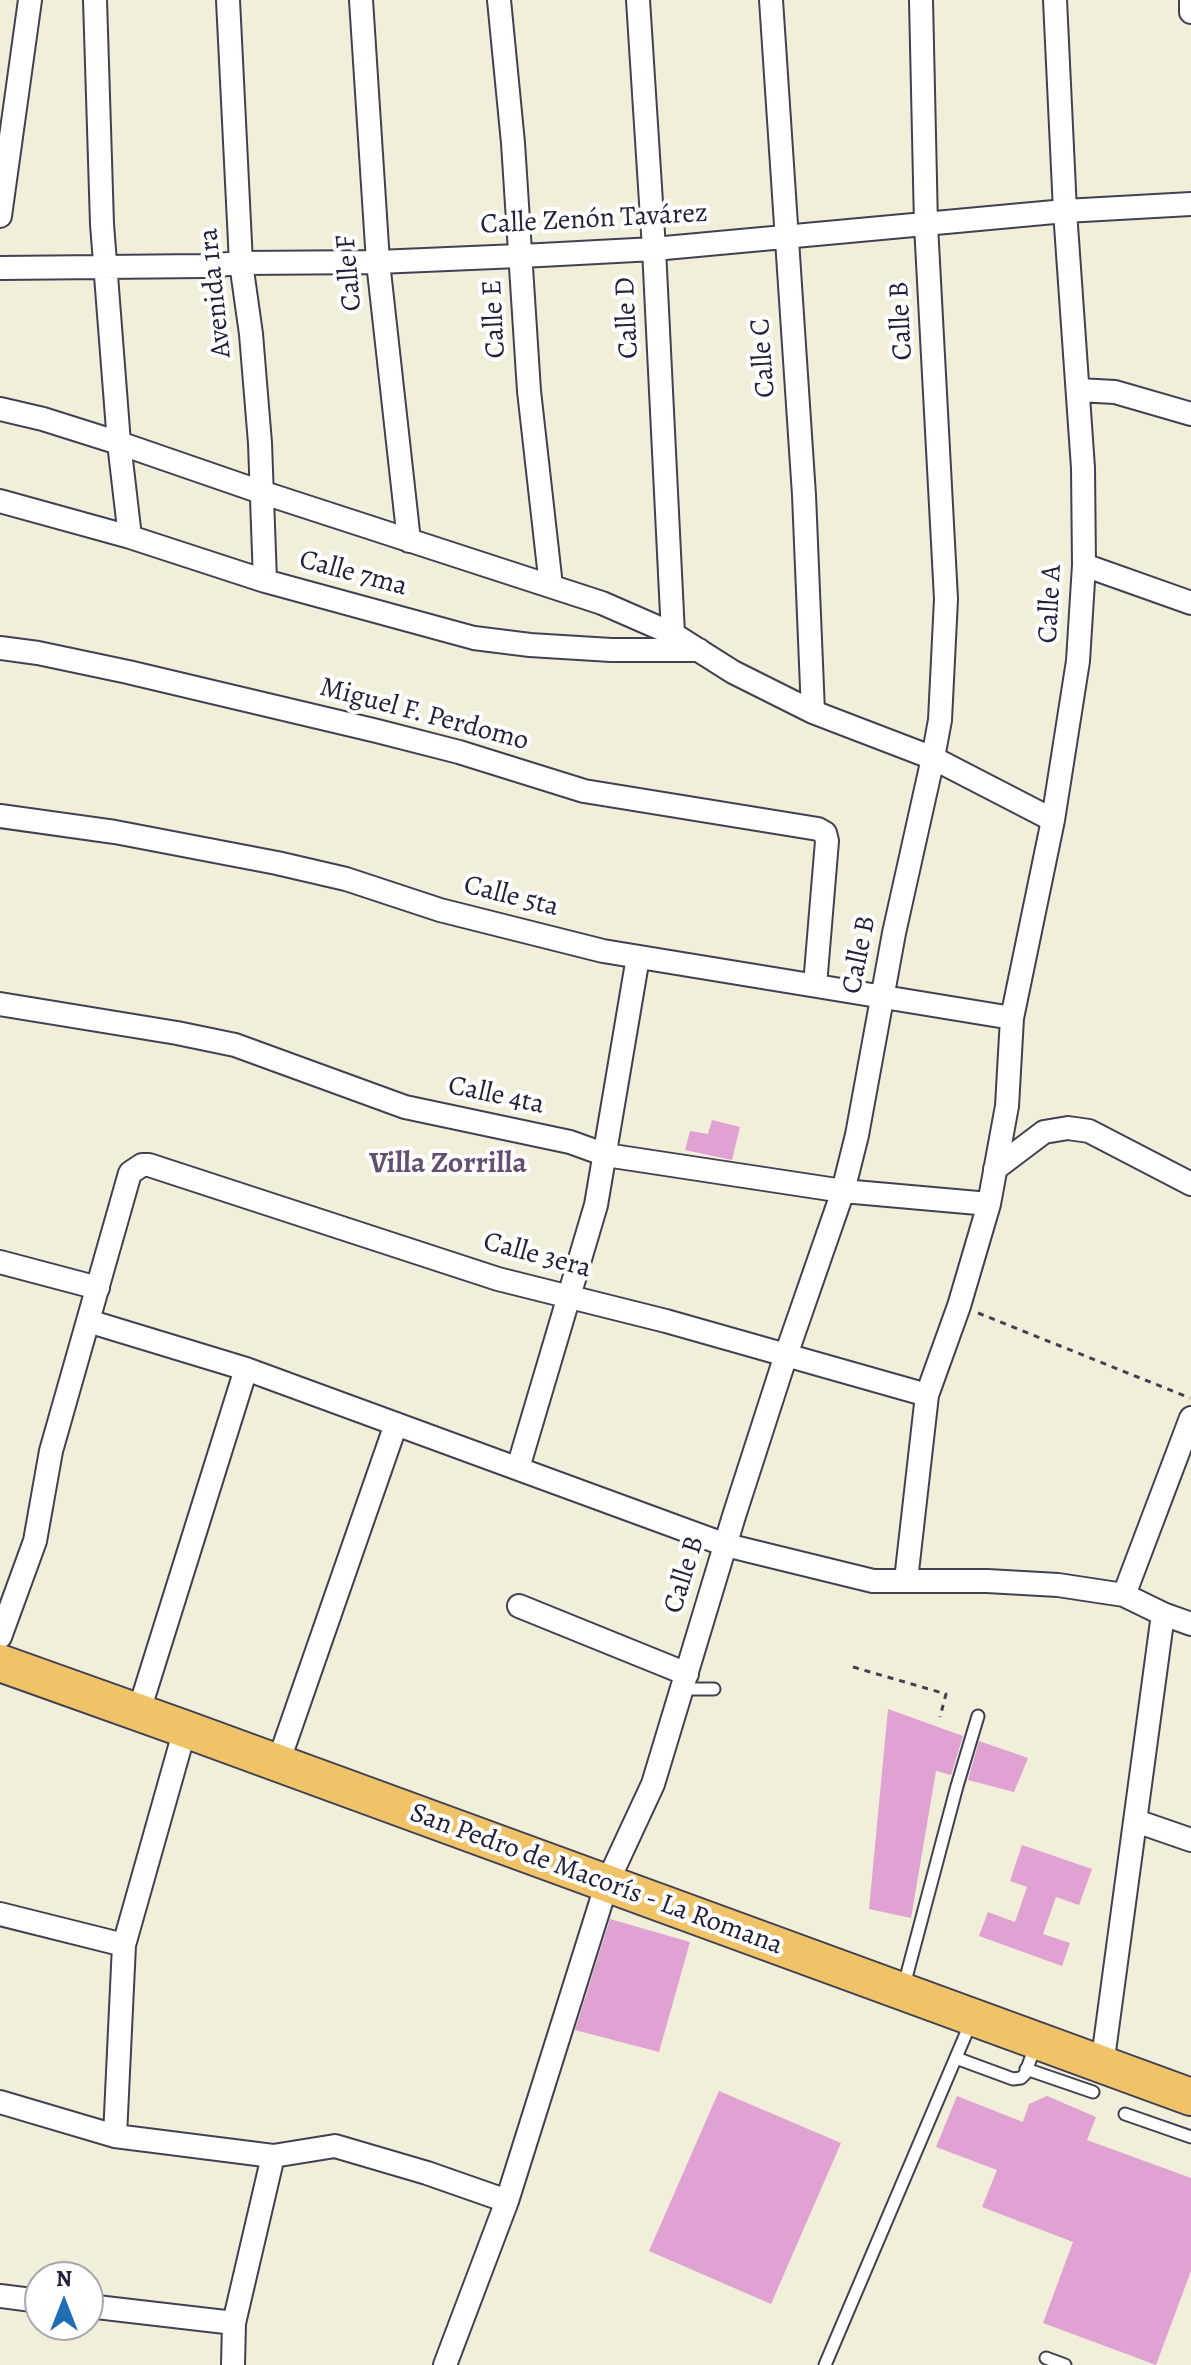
<!DOCTYPE html>
<html>
<head>
<meta charset="utf-8">
<style>
	body { margin:0 }
	#map { position:relative; width:1191px; height:2365px; overflow:hidden; background:#f1eed9; font-family:Alegreya,serif }
	canvas { display:block }
	.north { position:absolute; left:24px; top:2261px; width:80px; height:80px; box-sizing:border-box; background:#fff; border:2px solid #a7a7b1; border-radius:50%; rotate:0deg; font-size:22px; font-weight:700; line-height:32px; text-align:center; color:#22223b }
	.north::after { content:''; display:block; margin:auto; width:28px; height:36px; background:#1f6fb2; clip-path:polygon(50% 0,100% 100%,50% 72%,0 100%) }
</style>
</head>
<body>
<div id="map">
<canvas width="1191" height="2365"></canvas>
<div class="north">N</div>
</div>
<script>
const ctx = document.querySelector('canvas').getContext('2d');
ctx.lineJoin = 'round';
function fillPath(path, color) { ctx.fillStyle = color; ctx.fill(path, 'evenodd'); }
const toPath = rows => new Path2D(rows.map(r => 'M' + r).join(''));
function trace(path, color, width, dash) { ctx.strokeStyle = color; ctx.lineWidth = width; ctx.lineCap = dash ? 'butt' : 'round'; ctx.setLineDash(dash || []); ctx.stroke(path); }
function write(font, color, halo, rows, align = 'center') {
  ctx.font = font + ' Alegreya,serif'; ctx.lineWidth = 8; ctx.setLineDash([]); ctx.textBaseline = 'middle'; ctx.strokeStyle = halo; ctx.fillStyle = color; for (const [text, x, y, turn = 0] of rows) {
    ctx.save(); ctx.translate(x, y); ctx.rotate((+turn || 0) * Math.PI / 180); ctx.textAlign = isNaN(turn) ? turn : align; if (halo) ctx.strokeText(text, 0, 0); ctx.fillText(text, 0, 0); ctx.restore();
  }
}
fillPath(toPath([
	[712,1120,740,1127,732,1160,685,1150,690,1131,708,1134],
	[888,1709,963,1736,951,1775,936,1771,911,1918,869,1909],
	[979,1741,1028,1758,1014,1792,968,1780],
	[1022,1845,1092,1869,1079,1905,1056,1897,1043,1934,1070,1943,1062,1966,979,1936,988,1912,1015,1922,1027,1887,1010,1881],
	[610,1919,690,1942,659,2052,575,2030],
	[719,2091,841,2143,771,2304,649,2251],
	[957,2096,1023,2122,1029,2104,1047,2096,1096,2117,1087,2140,1191,2178,1191,2271,1156,2365,1043,2323,1073,2242,982,2207,997,2170,936,2147]
]), '#dfa2d3');
const lane = toPath([
	[683,1689,714,1689],
	[903,1989,957,1786,978,1716],
	[956,2058,1013,2079,1021,2078,1025,2074,1035,2047],
	[1026,2069,1093,2092],
	[1125,2114,1191,2137],
	[1046,2358,1065,2365],
	[825,2365,971,2022]
]);
const street = toPath([
	[95,0,102,224,119,443,130,537],
	[228,0,241,263,251,334,260,443,265,581],
	[361,0,378,262,409,541],
	[499,0,513,143,529,391,551,586],
	[638,0,654,249,673,634],
	[771,0,804,495,813,712],
	[1191,0,1191,12],
	[0,216,30,0],
	[0,268,204,266,241,263,378,262,541,255,654,249,1065,211,1191,204],
	[1078,390,1115,392,1191,414],
	[0,409,43,419,119,443,261,492,602,603,673,634,733,672,813,712,933,758,1053,820],
	[0,501,130,537,265,581,474,638,530,645,611,650,699,650],
	[1084,565,1191,603],
	[0,648,38,653,128,672,377,731,459,752,584,791,818,829,825,833,827,841,815,985],
	[0,816,115,832,277,863,346,879,440,910,603,951,1012,1018],
	[0,1004,177,1033,235,1045,405,1107,570,1142,606,1155,843,1191,989,1204],
	[995,1169,1044,1132,1068,1128,1089,1131,1191,1184],
	[0,1262,98,1288],
	[88,1321,246,1369,726,1545,873,1581,987,1581,1058,1585,1124,1595,1163,1614,1191,1624],
	[518,1468,596,1205,638,957],
	[906,1580,927,1395,959,1306,989,1204,1007,1106,1012,1018,1053,820,1078,661,1084,565,1083,468,1065,211,1055,0],
	[1124,1595,1191,1418],
	[519,1606,687,1674],
	[0,1637,35,1541,51,1451,130,1173,142,1165,149,1165,498,1279,666,1321,927,1395],
	[138,1714,246,1369],
	[278,1763,396,1424],
	[1136,1821,1191,1840],
	[0,1914,124,1945],
	[1102,2066,1163,1614],
	[0,2102,115,2136,273,2156,335,2146,427,2173,507,2201],
	[115,2136,124,1945,185,1729],
	[0,2296,40,2301],
	[88,2306,234,2323],
	[233,2365,234,2323,273,2156],
	[445,2365,507,2201,607,1883,653,1784,734,1516,786,1355,843,1191,857,1135,894,933,933,758,940,720,946,599,926,225,921,0]
]);
const primary = toPath([
	[0,1663,185,1729,1191,2097]
]);
trace(lane, '#414153', 15);
trace(street, '#414153', 26);
trace(primary, '#414153', 40);
trace(toPath([
	[978,1313,1190,1398],
	[853,1667,946,1694,940,1717]
]), '#414153', 3, [6, 6]);
trace(lane, '#fff', 11);
trace(street, '#fff', 22);
trace(primary, '#f0c369', 36);
write('28px', '#22223b', '#fff', [
	["Calle Zenón Tavárez",594,220,-3],
	["Calle F",350,273,-95],
	["Avenida 1ra",216,293,-96],
	["Calle D",628,318,-93],
	["Calle E",495,319,-93],
	["Calle B",902,321,-93],
	["Calle C",764,358,-94],
	["Calle 7ma",353,574,15],
	["Calle A",1051,604,-87],
	["Miguel F. Perdomo",424,715,15],
	["Calle 5ta",511,897,14],
	["Calle B",860,955,-79],
	["Calle 4ta",496,1096,12],
	["Calle 3era",537,1256,15],
	["Calle B",685,1575,-73],
	["San Pedro de Macorís - La Romana",596,1880,20]
]);
write('bold 30px', '#644f70', '#fff', [
	["Villa Zorrilla",448,1165]
]);
</script>
</body>
</html>
